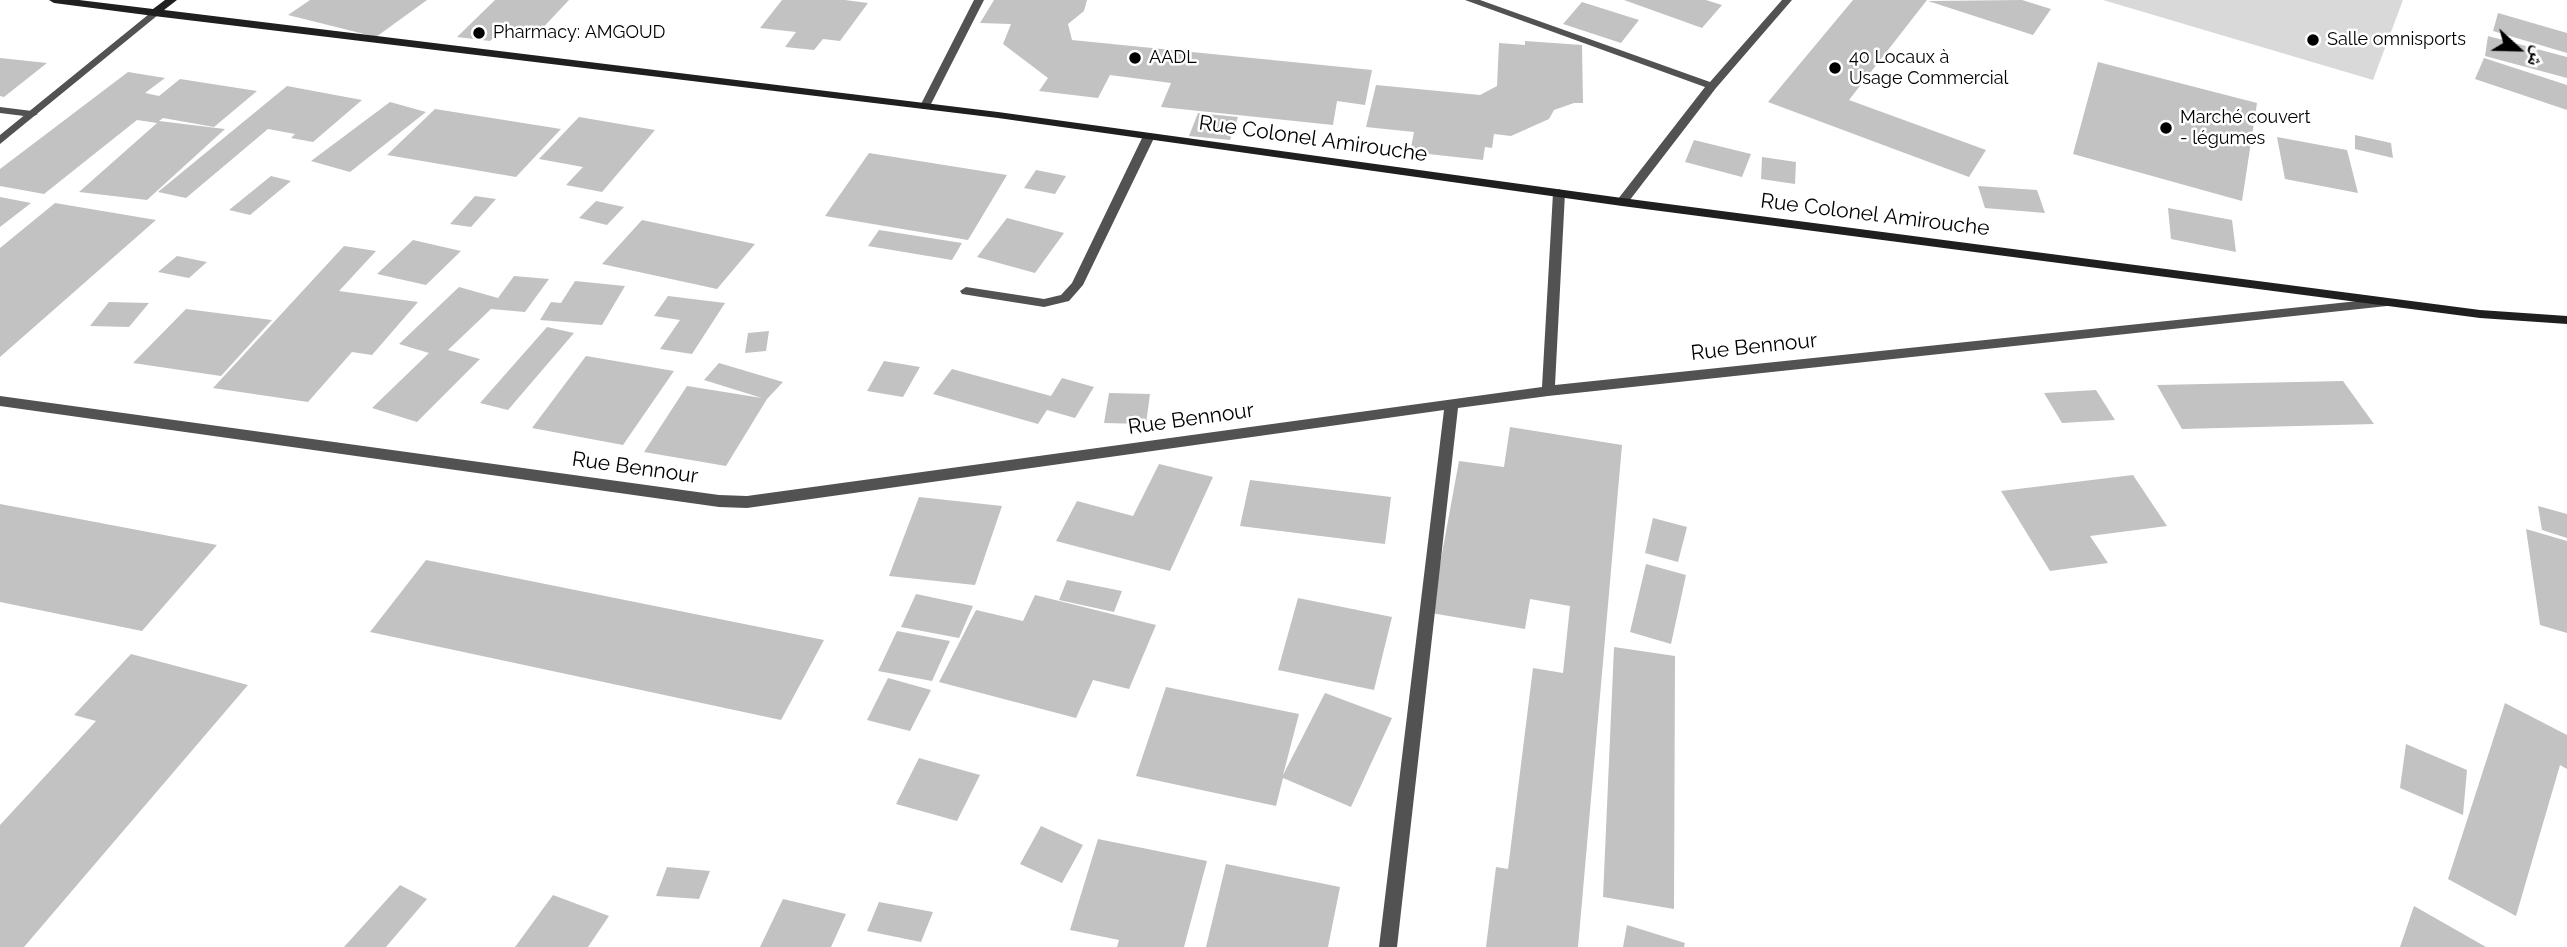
<!DOCTYPE html>
<html>
<head>
<meta charset="utf-8">
<style>
	body { margin:0 }
	#map { position:relative; width:2567px; height:947px; overflow:hidden; background:#fff; font-family:Raleway,"Noto Naskh Arabic",sans-serif }
	canvas { display:block }
	.north { position:absolute; left:2483px; top:14px; width:70px; height:70px; -webkit-text-stroke:5px #fff; paint-order:stroke; rotate:112deg; font-size:19px; font-weight:700; line-height:28px; text-align:center; color:#000 }
	.north::after { content:''; display:block; margin:auto; width:24px; height:32px; background:#000; clip-path:polygon(50% 0,100% 100%,50% 72%,0 100%) }
</style>
</head>
<body>
<div id="map">
<canvas width="2567" height="947"></canvas>
<div class="north">ش</div>
</div>
<script>
const ctx = document.querySelector('canvas').getContext('2d');
ctx.lineJoin = 'round';
function fillPath(path, color) { ctx.fillStyle = color; ctx.fill(path, 'evenodd'); }
const toPath = rows => new Path2D(rows.map(r => 'M' + r).join(''));
function trace(path, color, width, dash) { ctx.strokeStyle = color; ctx.lineWidth = width; ctx.lineCap = dash ? 'butt' : 'round'; ctx.setLineDash(dash || []); ctx.stroke(path); }
function write(font, color, halo, rows, align = 'center') {
  ctx.font = font + ' Raleway,sans-serif'; ctx.lineWidth = 5; ctx.setLineDash([]); ctx.textBaseline = 'middle'; ctx.strokeStyle = halo; ctx.fillStyle = color; for (const [text, x, y, turn = 0] of rows) {
    ctx.save(); ctx.translate(x, y); ctx.rotate((+turn || 0) * Math.PI / 180); ctx.textAlign = isNaN(turn) ? turn : align; if (halo) ctx.strokeText(text, 0, 0); ctx.fillText(text, 0, 0); ctx.restore();
  }
}
fillPath(toPath([
	[2103,0,2403,0,2373,80]
]), '#d9d9d9');
fillPath(toPath([
	[310,0,427,0,376,37,288,15],
	[495,0,569,0,537,34,501,30,490,41,457,37],
	[782,0,845,0,868,3,840,41,823,39,814,50,785,47,796,32,760,28],
	[994,0,1087,0,1084,11,1068,24,1072,40,1372,70,1365,105,1337,101,1333,125,1161,107,1171,83,1110,75,1098,98,1039,91,1048,78,1003,44,1011,24,980,23],
	[1624,0,1706,0,1722,5,1702,28],
	[1853,0,1927,0,1849,100,1986,150,1969,177,1768,102],
	[2022,0,2051,9,2033,35,1928,1],
	[1582,2,1639,20,1621,43,1563,24],
	[2498,13,2567,33,2567,53,2493,31],
	[2488,36,2567,57,2567,78,2485,56],
	[1525,41,1582,45,1583,103,1574,103,1554,110,1549,119,1511,136,1494,134,1492,148,1485,147,1483,160,1410,152,1414,132,1366,127,1376,85,1480,95,1497,86,1499,43,1525,45],
	[0,58,47,63,4,97,0,96],
	[2484,58,2567,85,2567,110,2475,79],
	[2098,62,2257,103,2242,201,2073,154],
	[128,72,165,78,145,93,159,96,180,79,257,91,214,127,163,118,159,121,225,129,147,200,79,192,157,123,137,120,44,194,0,186,0,169],
	[287,86,362,100,313,142,291,138,295,134,268,129,186,198,158,192],
	[390,102,426,112,350,172,311,161],
	[435,109,561,129,516,177,387,155],
	[1198,113,1238,117,1230,140,1189,136],
	[579,117,655,130,602,192,566,185,583,167,539,159],
	[2355,135,2391,143,2393,158,2355,149],
	[2277,137,2347,150,2358,193,2285,179],
	[1694,140,1751,154,1742,177,1685,162],
	[869,153,1007,175,968,240,825,216],
	[1762,157,1796,162,1795,184,1761,179],
	[1036,170,1066,176,1055,194,1024,188],
	[271,176,291,181,250,215,229,210],
	[1978,186,2037,190,2045,213,1985,208],
	[475,196,496,199,471,227,450,224],
	[0,197,31,203,0,227],
	[596,201,624,207,607,225,579,218],
	[55,203,156,220,0,357,0,248],
	[2168,208,2232,220,2236,252,2171,239],
	[1007,218,1064,233,1035,273,977,257],
	[642,220,755,244,717,289,602,264],
	[879,230,962,243,952,260,868,246],
	[413,240,461,251,426,285,377,274],
	[344,246,376,251,339,291,418,302,372,355,352,352,308,402,213,388],
	[177,256,207,262,189,278,158,272],
	[514,276,549,279,525,312,491,309,448,350,480,359,417,422,372,408,429,353,399,344,459,287,498,298],
	[575,281,625,286,602,325,540,320,551,302,561,303],
	[668,296,725,303,692,354,660,349,680,320,654,316],
	[109,302,149,303,129,327,90,326],
	[186,309,272,320,221,376,133,363],
	[547,327,574,333,508,410,480,403],
	[769,331,766,351,745,353,748,333],
	[586,356,674,371,623,445,532,428],
	[884,361,920,367,903,397,867,391],
	[719,363,783,382,767,399,726,466,644,452,687,386,762,398,704,380],
	[952,369,1051,396,1062,378,1094,387,1075,418,1047,410,1038,424,933,394],
	[2343,381,2374,424,2182,429,2157,385],
	[2096,390,2115,420,2062,423,2044,393],
	[1109,393,1150,394,1146,424,1104,423],
	[1510,427,1622,445,1578,947,1486,947,1496,867,1508,869,1533,668,1563,673,1570,606,1530,599,1525,629,1431,613,1459,461,1504,467],
	[1159,464,1213,477,1170,571,1056,541,1077,501,1133,516],
	[2133,475,2167,526,2090,536,2108,563,2050,571,2001,491],
	[1250,480,1391,497,1385,544,1240,526],
	[919,497,1002,506,975,585,889,576],
	[0,504,217,545,142,631,0,602],
	[2538,506,2567,514,2567,538,2542,530],
	[1653,518,1687,527,1678,562,1645,553],
	[2526,529,2567,541,2567,633,2540,625],
	[426,560,824,640,781,720,370,632],
	[1646,564,1686,575,1671,644,1630,632],
	[1067,580,1122,591,1114,612,1059,600],
	[916,594,973,606,959,638,901,627],
	[1035,595,1156,625,1129,689,1093,680,1076,718,939,682,976,610,1023,621],
	[1298,598,1392,617,1374,690,1278,670],
	[897,631,950,641,932,681,878,671],
	[1614,647,1675,656,1674,909,1603,897],
	[131,654,248,685,24,947,0,947,0,825,96,721,74,715],
	[888,678,931,690,910,731,867,720],
	[1166,687,1299,714,1283,775,1325,693,1392,718,1351,807,1283,778,1276,806,1136,776],
	[2505,703,2567,735,2567,769,2560,765,2516,916,2448,879],
	[2406,744,2467,770,2463,815,2400,788],
	[919,758,980,775,957,821,896,804],
	[1041,826,1083,845,1062,883,1020,864],
	[1098,839,1207,861,1184,947,1117,947,1119,940,1070,930],
	[1226,864,1340,887,1328,947,1206,947],
	[667,867,710,871,699,899,656,896],
	[400,885,427,899,386,947,344,947],
	[553,895,609,916,588,947,515,947],
	[783,899,846,914,831,947,760,947],
	[879,902,933,912,921,942,867,931],
	[2414,906,2486,947,2400,947],
	[1627,925,1685,943,1684,947,1623,947]
]), '#c2c2c2');
fillPath(toPath([
	[0,107,32,111,38,114,32,117,0,113,0,107]
]), '#525252');
fillPath(toPath([
	[974,0,984,0,930,106,925,109,921,108,920,106,974,0],
	[1465,0,1480,0,1710,82,1782,0,1792,0,1716,88,1626,205,1622,206,1616,202,1618,199,1705,87,1465,0],
	[154,10,158,11,158,15,0,144,0,135,154,10],
	[1149,133,1155,136,1083,285,1069,301,1044,307,962,294,960,291,966,287,1044,299,1061,295,1072,283,1143,136,1149,133],
	[1559,189,1565,193,1555,385,2387,298,2393,302,2387,306,1548,396,1458,408,1397,947,1379,947,1444,410,747,508,719,507,0,406,0,396,719,495,747,496,1542,387,1553,193,1559,189]
]), '#525252');
fillPath(toPath([
	[49,0,79,0,153,9,165,0,177,0,164,10,998,112,1622,198,2480,310,2567,316,2567,324,2480,318,1622,206,998,118,154,16,54,3,49,0]
]), '#1f1f1f');
for (const [x, y, r, color] of [
	[479,33,7,"#000"],
	[2313,40,7,"#000"],
	[1135,58,7,"#000"],
	[1835,68,7,"#000"],
	[2166,128,7,"#000"]
]) { const dot = new Path2D(); dot.arc(x, y, r, 0, 2 * Math.PI); ctx.fillStyle = color; ctx.fill(dot); trace(dot, '#fff', 2.5); }
write('18px', '#000', '#fff', [
	["Pharmacy: AMGOUD",493,33],
	["Salle omnisports",2327,40],
	["AADL",1149,58],
	["40 Locaux à",1849,58],
	["Usage Commercial",1849,79],
	["Marché couvert",2180,118],
	["- légumes",2180,139]
], 'left');
write('21px', '#000', '#fff', [
	["Rue Colonel Amirouche",1313,139,8],
	["Rue Colonel Amirouche",1875,215,7],
	["Rue Bennour",1754,347,-6],
	["Rue Bennour",1191,419,-8],
	["Rue Bennour",635,468,8]
]);
</script>
</body>
</html>
